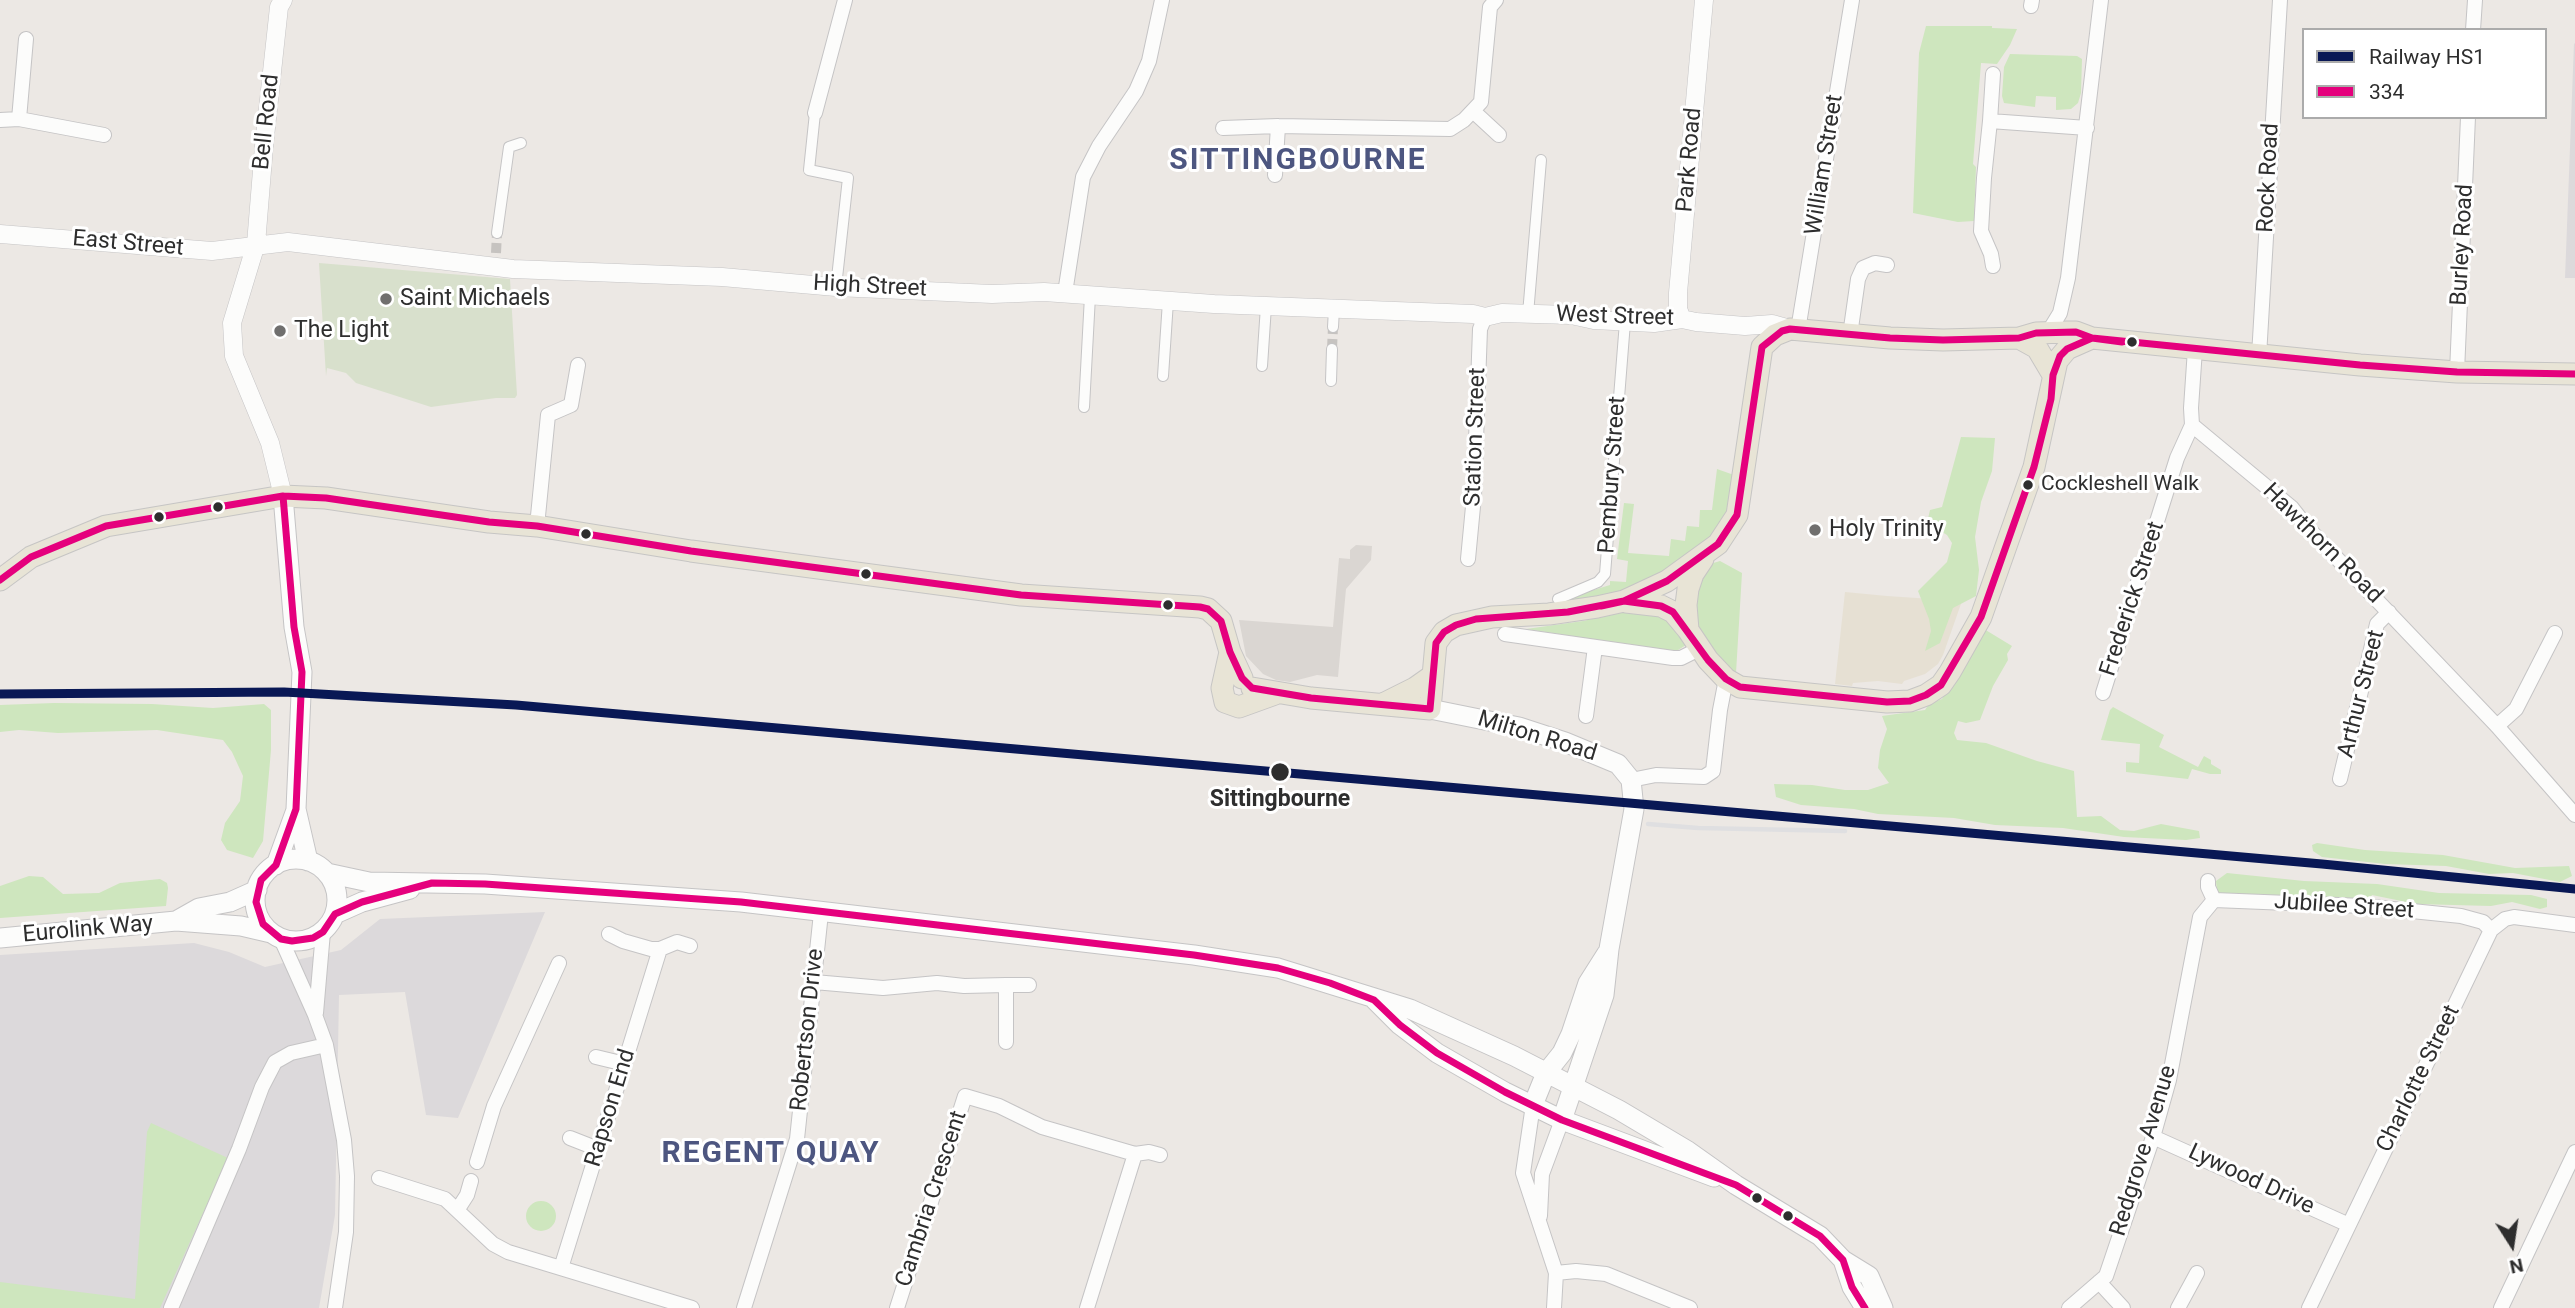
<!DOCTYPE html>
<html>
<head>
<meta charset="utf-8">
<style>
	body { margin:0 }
	#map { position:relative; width:2575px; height:1308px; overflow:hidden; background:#ece8e4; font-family:Roboto,sans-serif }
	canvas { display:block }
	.legend { position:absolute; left:2302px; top:28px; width:245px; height:91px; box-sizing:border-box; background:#fff; border:2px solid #ababab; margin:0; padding:9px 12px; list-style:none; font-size:21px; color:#2e2e2e }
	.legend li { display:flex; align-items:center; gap:14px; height:35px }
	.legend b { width:35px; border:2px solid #ababab }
	.north { position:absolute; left:2477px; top:1210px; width:70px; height:70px; -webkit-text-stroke:5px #fff; paint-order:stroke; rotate:168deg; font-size:19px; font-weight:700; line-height:28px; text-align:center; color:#2e2e2e }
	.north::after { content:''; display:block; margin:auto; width:24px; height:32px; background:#2e2e2e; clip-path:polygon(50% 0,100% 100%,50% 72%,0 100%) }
</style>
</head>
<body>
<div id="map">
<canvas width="2575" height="1308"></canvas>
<ul class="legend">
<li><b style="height:9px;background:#091855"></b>Railway HS1</li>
<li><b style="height:9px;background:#e5007d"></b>334</li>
</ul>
<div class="north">N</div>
</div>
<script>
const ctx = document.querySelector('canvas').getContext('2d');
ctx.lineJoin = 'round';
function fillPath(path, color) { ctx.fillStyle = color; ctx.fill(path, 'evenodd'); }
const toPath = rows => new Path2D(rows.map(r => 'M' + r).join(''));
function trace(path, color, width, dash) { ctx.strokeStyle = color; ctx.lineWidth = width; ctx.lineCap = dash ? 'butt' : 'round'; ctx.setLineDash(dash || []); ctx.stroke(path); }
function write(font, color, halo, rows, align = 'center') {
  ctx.font = font + ' Roboto,sans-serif'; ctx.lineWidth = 6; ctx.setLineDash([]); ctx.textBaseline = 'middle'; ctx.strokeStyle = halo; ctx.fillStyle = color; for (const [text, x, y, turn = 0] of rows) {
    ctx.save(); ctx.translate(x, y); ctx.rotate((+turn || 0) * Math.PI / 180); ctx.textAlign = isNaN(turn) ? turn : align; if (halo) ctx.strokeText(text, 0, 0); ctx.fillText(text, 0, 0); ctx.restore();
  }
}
fillPath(toPath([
	[2574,43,2575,44,2575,278,2565,278],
	[545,912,458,1118,426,1115,405,992,339,995,335,1215,319,1308,0,1308,0,955,194,943,229,952,265,967,341,950,380,919]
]), '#dcd9db');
fillPath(toPath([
	[1845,592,1887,596,1962,601,1943,655,1938,664,1925,674,1904,681,1902,684,1878,681,1853,683,1852,686,1835,684]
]), '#e6e0d3');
fillPath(toPath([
	[1926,26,1992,26,1992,28,2017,29,2010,45,1997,64,1981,63,1973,164,1976,167,1974,221,1958,222,1913,213,1919,53],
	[2010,54,2077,56,2082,59,2081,93,2078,103,2071,109,2056,110,2056,97,2036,96,2035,107,2004,103,2002,96,2004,67],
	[1961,437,1995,438,1992,471,1981,502,1975,537,1979,570,1976,596,1953,608,1940,643,1925,651,1931,631,1929,619,1918,591,1947,562,1952,543,1947,535,1927,523,1930,510,1942,507],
	[1717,469,1734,475,1729,508,1707,541,1662,575,1632,589,1569,604,1564,599,1610,585,1610,581,1626,582,1628,561,1617,559,1624,503,1634,504,1628,553,1669,556,1671,539,1685,541,1687,526,1699,527,1700,510,1712,510],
	[1720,561,1742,573,1736,673,1720,660,1692,616,1693,587,1710,564],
	[1629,610,1663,613,1686,645,1675,652,1526,629,1583,621],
	[1984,629,2012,646,2007,654,2008,660,1993,686,1980,720,1966,723,1958,721,1954,733,1957,740,1986,743,2037,761,2074,771,2077,817,2101,816,2120,830,2134,831,2161,824,2199,831,2200,838,2186,840,2124,837,2063,828,1995,825,1954,818,1878,814,1854,809,1801,805,1776,797,1774,784,1812,785,1845,790,1868,790,1889,783,1878,768,1880,750,1887,729,1882,716,1925,710,1929,704,1942,699],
	[54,703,152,704,213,708,264,704,271,710,271,750,263,841,253,858,227,850,221,840,225,823,240,801,243,776,232,752,223,740,157,730,58,733,19,730,0,732,0,705],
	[2113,707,2164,735,2159,747,2198,767,2204,756,2211,760,2211,764,2221,770,2221,774,2210,774,2192,769,2188,779,2126,772,2126,762,2139,763,2140,744,2101,740,2110,710],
	[2317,843,2365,850,2443,855,2515,868,2569,866,2572,876,2560,882,2513,873,2489,874,2446,866,2385,864,2322,857,2313,851,2312,845],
	[2227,873,2304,881,2377,884,2439,893,2531,895,2547,899,2547,907,2540,909,2512,902,2491,906,2416,904,2372,895,2364,910,2218,905,2216,881],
	[29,876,43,877,63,894,99,893,120,883,160,879,167,883,168,888,166,906,0,918,0,886],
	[151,1123,228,1158,160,1308,0,1308,0,1282,135,1299,147,1132],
	'526 1216a15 15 0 1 1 30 0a15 15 0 1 1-30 0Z'
]), '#cee6be');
fillPath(toPath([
	[319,263,510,279,517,395,515,398,496,398,431,407,356,383,346,373,327,368,326,376]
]), '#d8e0cc');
fillPath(toPath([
	[1356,545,1372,546,1371,560,1346,589,1338,677,1317,675,1290,682,1276,680,1263,674,1246,656,1239,620,1333,627,1339,558,1350,559,1350,550]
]), '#dad6d2');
trace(toPath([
	[496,253,497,233],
	[1332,349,1333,327]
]), '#c6c3c0', 10, [10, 5]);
const pedestrian = toPath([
	[815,113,809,170,848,178,836,287],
	[497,233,509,147,521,143],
	[1528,314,1541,160],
	[1333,327,1334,309],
	[1262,366,1266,306],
	[1163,376,1168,301],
	[1331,381,1332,349],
	[1084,407,1090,296],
	[1558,599,1598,582,1605,574,1625,322]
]);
const minor = toPath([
	[2031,6,2032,0],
	[2473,30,2475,0],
	[1473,111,1499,135],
	[815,113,845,0],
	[19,119,26,39],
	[0,120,19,119,104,135],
	[1990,121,1993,74],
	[1223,128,1278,126,1450,129,1464,120,1481,102,1490,7,1496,0],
	[1275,175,1278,126],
	[1993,266,1991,254,1981,231,1984,178,1990,121,2087,128],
	[1065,293,1083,177,1099,146,1136,91,1149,61,1162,0],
	[1798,330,1852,0],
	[2049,331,2060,313,2068,278,2101,0],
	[1850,335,1858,279,1863,268,1875,263,1887,265],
	[2195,349,2191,408,2192,425,2292,508,2307,527,2497,726,2575,815],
	[2259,356,2280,0],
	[2457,372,2468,117],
	[537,526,548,415,571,405,578,365],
	[1468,559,1474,496,1480,329,1485,317],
	[1505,634,1673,658,1681,658,1699,649],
	[2103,693,2177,458,2192,425],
	[1586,716,1595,647],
	[2497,726,2516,709,2555,633],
	[2340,779,2377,624,2389,612],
	[1631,780,1656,775,1704,777,1713,771,1720,710,1726,679],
	[2208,881,2208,887,2214,900,2363,906,2461,916,2483,922,2491,930],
	[609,934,623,941,651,949,660,949,677,942,690,946],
	[281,939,315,1015,326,1045,344,1140,347,1176,346,1232,335,1308],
	[814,982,883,988,937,983,964,986,1006,985,1006,1042],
	[1006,985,1029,985],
	[316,1013,323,932],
	[596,1057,625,1064],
	[1533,1105,1523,1173,1556,1273,1554,1308],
	[2153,1137,2349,1225],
	[570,1138,598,1149],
	[1135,1154,1149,1152,1160,1155],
	[477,1162,494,1106,559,963],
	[379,1178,445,1199,493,1244,508,1252,692,1308],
	[458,1209,467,1195,471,1181],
	[1540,1216,1542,1174,1562,1120],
	[561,1268,660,949],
	[1556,1273,1576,1271,1606,1274,1690,1308],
	[2099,1282,2123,1308],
	[171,1308,239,1149,262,1087,275,1062,291,1053,326,1045],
	[744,1308,797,1139,821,913],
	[897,1308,965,1096,999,1106,1042,1127,1135,1154,1087,1308],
	[2069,1308,2106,1276,2153,1137,2169,1080,2200,917,2214,900],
	[2178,1308,2197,1273],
	[2309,1308,2491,930,2505,919,2514,917,2575,925],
	[2501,1308,2575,1152]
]);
const tertiary = toPath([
	[283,0,279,7,264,146,256,244,232,323,234,356,270,443,283,496],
	[0,234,212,251,288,242,513,269,722,277,836,287,992,294,1044,292,1214,304,1473,314,1485,317,1502,313,1571,315,1594,320,1654,323,1682,319,1696,322,1745,326,1772,324,1790,329],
	[1682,319,1678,309,1678,293,1704,0]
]);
const secondary = toPath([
	[283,496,294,627,302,672,296,809,308,861],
	[1430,709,1519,727,1565,742,1618,764,1631,780,1634,809,1609,949,1604,995,1562,1120],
	'255 900a41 41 0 1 1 82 0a41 41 0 1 1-82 0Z',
	[276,865,296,810],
	[327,873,369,882,485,884,741,902,1194,955,1278,968,1410,1009,1514,1056,1619,1110,1688,1151,1736,1185,1820,1236,1843,1260,1869,1276,1883,1308],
	[335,914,362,902,410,889],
	[176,921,199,908,230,902,257,890],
	[0,938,176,921,241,926,271,933],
	[1375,1000,1400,1025,1437,1053,1505,1092,1562,1120,1714,1177],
	[1533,1105,1546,1073,1562,1053,1571,1034,1588,983,1607,953],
	[1843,1260,1852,1287,1865,1308]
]);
const primary = toPath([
	[2019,338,2037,348,2053,375],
	[0,580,31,557,106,526,283,496,326,498,489,522,537,526,691,551,1021,595,1200,607,1208,609,1221,621,1230,652,1242,678],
	[1626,602,1661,606,1673,612,1688,630,1708,660,1726,679,1740,687,1887,702,1910,701,1926,695,1941,685,1950,672,1981,617,2034,467,2057,361,2067,349,2092,338],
	[1688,630,1686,605,1688,589,1693,574,1703,559],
	[1230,652,1222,688,1225,702,1239,707,1275,694],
	[1252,688,1311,698,1430,709,1436,643,1444,632,1456,625,1492,617,1549,614,1597,607,1624,601,1667,581,1718,544,1737,515,1762,347,1775,335,1790,329,1890,338,1943,340,2019,338,2036,333,2067,332,2076,332,2092,338,2360,365,2457,372,2575,374],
	[1383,704,1415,688,1432,676]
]);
trace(pedestrian, '#c5c4c5', 12);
trace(minor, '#c5c4c5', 16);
trace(tertiary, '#c5c4c5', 19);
trace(secondary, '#c5c4c5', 21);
trace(primary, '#c6c5c4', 23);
trace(pedestrian, '#fcfcfb', 10);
trace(minor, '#fcfcfb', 14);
trace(tertiary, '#fcfcfb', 18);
trace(secondary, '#fcfcfb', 19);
trace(primary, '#e8e4d6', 21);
trace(toPath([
	[1648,824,1698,828,1845,831]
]), '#dfdfe1', 4.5);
trace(toPath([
	[283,496,294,627,302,672,296,809,276,865,261,880,256,902,263,924,281,939,292,941,313,938,323,932,335,914,362,902,432,883,485,884,741,902,1194,955,1278,968,1330,983,1374,1000,1400,1025,1437,1053,1505,1092,1562,1120,1736,1185,1820,1236,1843,1260,1852,1287,1865,1308],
	[0,580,31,557,106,526,283,496,326,498,489,522,537,526,691,551,1021,595,1200,607,1208,609,1221,621,1230,652,1242,678,1252,688,1311,698,1430,709,1436,643,1444,632,1456,625,1476,619,1568,612,1624,601,1667,581,1718,544,1737,515,1762,347,1782,331,1790,329,1890,338,1943,340,2019,338,2036,333,2076,332,2092,338,2360,365,2457,372,2575,374],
	[1601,606,1624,601,1661,606,1673,612,1708,660,1726,679,1740,687,1887,702,1910,701,1926,695,1941,685,1981,617,2034,467,2051,399,2053,375,2060,356,2067,349,2092,338,2122,342]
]), '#e5007d', 7);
trace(toPath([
	[0,694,284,692,516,705,2322,864,2575,889]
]), '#091855', 9);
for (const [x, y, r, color] of [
	[386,299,7,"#706f6e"],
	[280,331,7,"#706f6e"],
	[2132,342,6,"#2e2e2e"],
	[2028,485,6,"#2e2e2e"],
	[218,507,6,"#2e2e2e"],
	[159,517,6,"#2e2e2e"],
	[1815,530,7,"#706f6e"],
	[586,534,6,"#2e2e2e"],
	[866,574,6,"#2e2e2e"],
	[1168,605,6,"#2e2e2e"],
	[1280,772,10,"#2e2e2e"],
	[1757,1198,6,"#2e2e2e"],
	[1788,1216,6,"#2e2e2e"]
]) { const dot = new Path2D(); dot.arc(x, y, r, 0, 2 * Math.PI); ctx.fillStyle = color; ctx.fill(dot); trace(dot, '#fff', 2.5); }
write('21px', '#2e2e2e', '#fff', [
	["Cockleshell Walk",2041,485]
], 'left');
write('23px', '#2e2e2e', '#fff', [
	["Bell Road",267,122,-84],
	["Park Road",1690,160,-85],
	["William Street",1825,165,-81],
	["Rock Road",2269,178,-87],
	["East Street",128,244,5],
	["Burley Road",2463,245,-87],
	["High Street",870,287,3],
	["West Street",1615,317,2],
	["Station Street",1476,437,-88],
	["Pembury Street",1613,475,-86],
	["Hawthorn Road",2322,544,45],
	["Frederick Street",2133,599,-72],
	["Arthur Street",2362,694,-76],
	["Milton Road",1537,737,17],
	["Jubilee Street",2344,907,4],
	["Eurolink Way",88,930,-5],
	["Robertson Drive",808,1030,-84],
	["Charlotte Street",2419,1079,-64],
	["Rapson End",611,1108,-73],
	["Redgrove Avenue",2144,1151,-73],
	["Lywood Drive",2251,1180,25],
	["Cambria Crescent",932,1199,-72]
]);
write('23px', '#2e2e2e', '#fff', [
	["Saint Michaels",400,299],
	["The Light",294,331],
	["Holy Trinity",1829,530]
], 'left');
write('bold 23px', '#2e2e2e', '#fff', [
	["Sittingbourne",1280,800]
]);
ctx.letterSpacing = '2px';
write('bold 30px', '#4d5680', '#fff', [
	["SITTINGBOURNE",1298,161],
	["REGENT QUAY",771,1154]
]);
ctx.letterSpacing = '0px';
</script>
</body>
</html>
